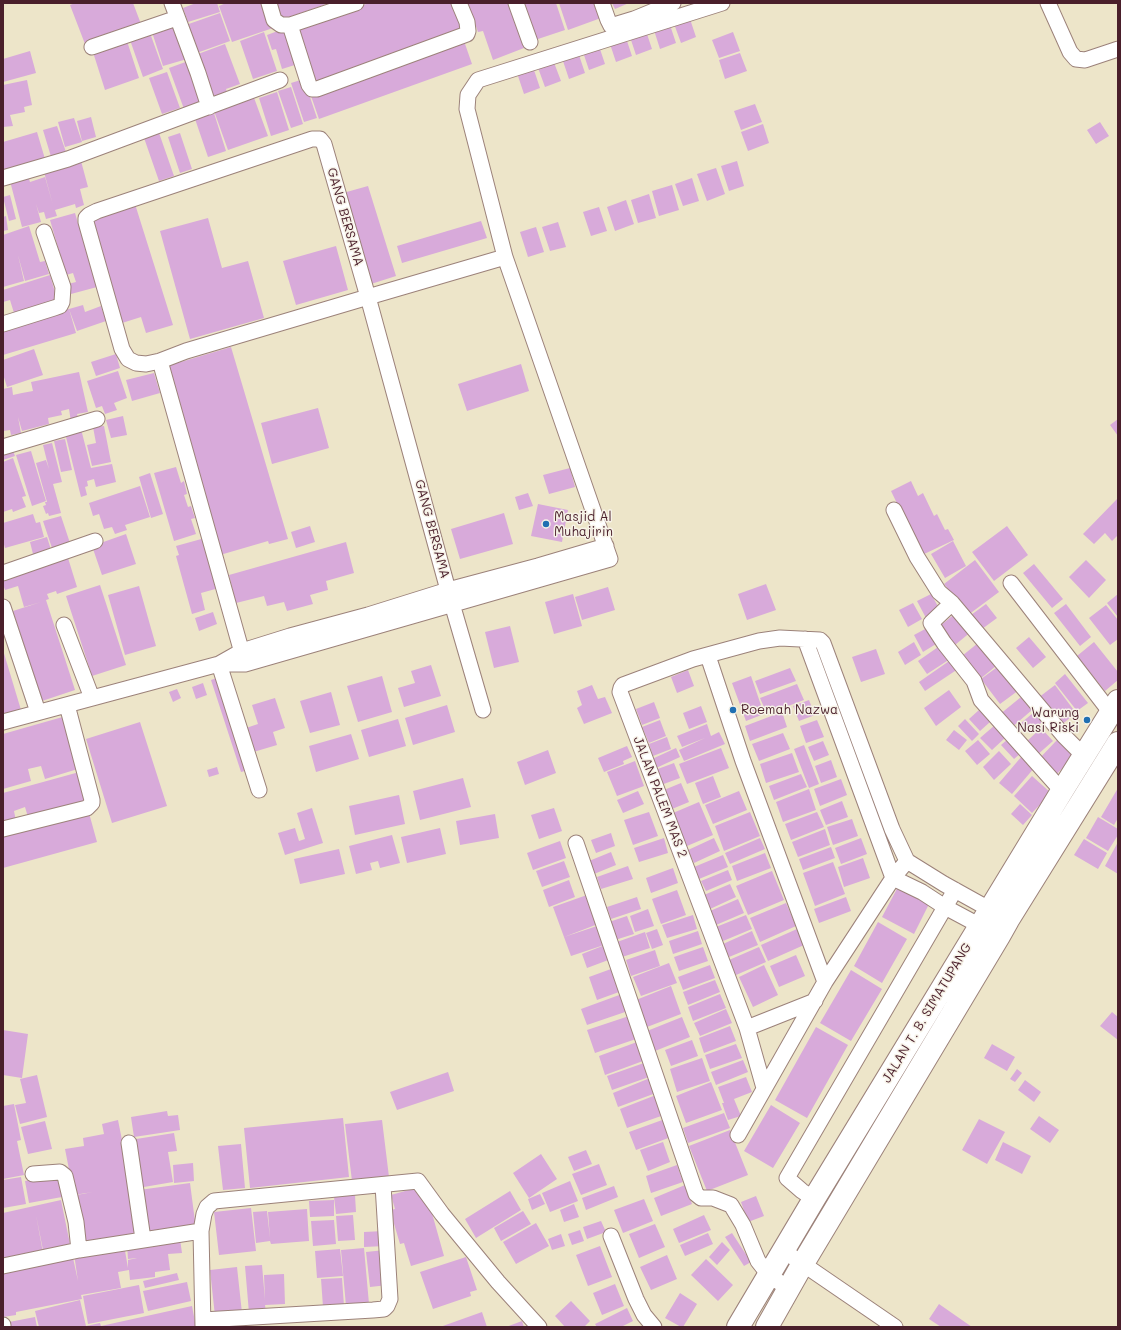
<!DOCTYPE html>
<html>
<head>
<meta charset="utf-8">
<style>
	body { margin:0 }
	#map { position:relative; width:1121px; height:1330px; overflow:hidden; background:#ede5c9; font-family:Mali,sans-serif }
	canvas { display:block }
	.frame { position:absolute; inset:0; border:4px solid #4a1f2b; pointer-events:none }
</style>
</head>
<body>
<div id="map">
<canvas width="1121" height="1330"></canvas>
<div class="frame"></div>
</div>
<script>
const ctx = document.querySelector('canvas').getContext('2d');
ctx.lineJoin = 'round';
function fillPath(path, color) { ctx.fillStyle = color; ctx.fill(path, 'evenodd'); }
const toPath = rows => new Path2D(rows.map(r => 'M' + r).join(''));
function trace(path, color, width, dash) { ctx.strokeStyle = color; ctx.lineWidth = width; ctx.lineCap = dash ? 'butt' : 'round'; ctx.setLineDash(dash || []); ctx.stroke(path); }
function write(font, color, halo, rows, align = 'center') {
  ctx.font = font + ' Mali,sans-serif'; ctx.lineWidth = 3; ctx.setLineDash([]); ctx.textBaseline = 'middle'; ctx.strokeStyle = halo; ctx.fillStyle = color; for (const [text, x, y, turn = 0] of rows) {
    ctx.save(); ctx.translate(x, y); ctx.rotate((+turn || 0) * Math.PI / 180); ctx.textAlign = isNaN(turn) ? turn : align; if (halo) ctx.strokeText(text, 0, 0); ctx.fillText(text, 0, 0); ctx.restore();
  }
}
fillPath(toPath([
	[75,3,133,3,141,24,85,44,70,5],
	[196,3,217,3,220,12,188,22,183,8],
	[226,3,264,3,273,28,232,42,219,6],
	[275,3,329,3,281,20],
	[369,3,453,3,462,30,313,83,293,30],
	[468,3,508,3,524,48,493,60,483,31,478,32],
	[522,3,556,3,565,30,535,40],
	[559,3,596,3,601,18,568,30],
	[612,3,629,3,615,9],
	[220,13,230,41,194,54,183,26],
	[689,16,696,37,681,43,673,21],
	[175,22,187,59,163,66,151,29],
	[669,22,676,43,660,49,653,27],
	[286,28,298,64,282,69,276,49,272,50,267,35],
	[645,28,652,49,636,55,629,34],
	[264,32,277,71,253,79,240,41],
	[733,32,740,51,719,58,712,40],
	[150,33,163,69,143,77,130,40],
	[625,35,632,56,616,62,609,41],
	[126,38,139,78,105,90,92,49],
	[464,41,472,64,319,119,311,96],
	[598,43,605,64,589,70,582,49],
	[225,44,240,84,226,89,228,95,214,100,198,54],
	[30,51,36,73,3,82,3,59],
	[578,52,585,73,569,79,562,58],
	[740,53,747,71,725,79,719,60],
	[191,60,205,102,184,109,169,68],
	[553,60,561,81,545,87,537,65],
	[533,67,540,88,524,94,517,73],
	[167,72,180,108,162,114,149,78],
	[304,79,317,118,304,122,291,83],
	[27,80,32,105,24,107,25,112,10,115,13,126,3,127,3,85],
	[291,87,303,124,291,128,278,91],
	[277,92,289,130,271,136,259,98],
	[253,95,268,136,228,150,213,108],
	[755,104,762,122,741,130,734,111],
	[213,110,226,151,208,157,194,116],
	[91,117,96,137,82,141,77,121],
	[74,118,82,142,65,147,58,122],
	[1100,122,1109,136,1096,144,1087,130],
	[763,124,769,143,748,151,741,132],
	[57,126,67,155,52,160,43,130],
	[158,130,174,176,159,181,143,135],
	[37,132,45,159,4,171,3,166,3,142],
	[180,133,192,169,180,173,168,137],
	[81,161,88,187,80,189,84,205,76,208,75,204,55,210,57,216,46,219,44,212,39,213,36,204,41,222,22,227,10,181,28,176,30,182,45,177,53,205,44,172],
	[737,161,744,186,729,191,721,166],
	[716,168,725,194,707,201,697,174],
	[692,178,699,201,683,206,675,184],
	[672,185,679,210,659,216,652,191],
	[368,186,396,276,371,284,343,193],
	[649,194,656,218,638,223,631,200],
	[10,195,16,219,9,221,3,197],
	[626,200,634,224,615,231,607,207],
	[135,204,173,325,146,333,141,317,122,323,89,218],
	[599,207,607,231,591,236,583,212],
	[75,213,97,287,71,294,68,284,76,282,73,273,66,275,50,220],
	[6,216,8,230,3,231,3,217],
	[208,218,222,268,248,261,264,318,190,339,160,231],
	[481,221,487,238,402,263,397,246],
	[558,222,566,247,550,251,542,227],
	[29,226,40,262,45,261,49,274,25,281,18,255,24,281,3,287,3,235],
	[536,227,544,252,528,257,520,232],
	[336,246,348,290,296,305,283,261],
	[50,275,57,299,14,313,10,300,3,302,3,290],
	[83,305,85,312,101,306,106,321,77,331,69,309],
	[69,309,76,333,3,355,3,329],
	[231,347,288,539,269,544,268,541,220,555,164,367],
	[34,349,43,375,7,387,3,374,3,360],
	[116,354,120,368,96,376,91,362],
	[521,364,529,391,467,411,458,384],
	[118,371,127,398,114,403,117,410,105,414,102,406,96,408,87,381],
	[79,372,88,412,77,414,79,420,71,422,69,409,61,411,62,415,48,418,49,424,22,431,18,417,21,433,11,435,10,430,3,431,3,389,12,387,13,395,22,393,33,391,31,382],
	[154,373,160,393,132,401,126,380],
	[318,408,329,448,272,464,261,423],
	[123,416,127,435,111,438,106,420],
	[1118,419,1118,436,1110,425],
	[104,426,111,462,92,466,87,445,96,443,93,427],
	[81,429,91,468,112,464,116,482,96,487,94,479,87,481,88,486,85,487,87,495,81,497,65,433],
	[65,439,72,470,61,472,54,441],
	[52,443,62,482,53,484,61,513,49,516,48,513,46,514,43,506,46,505,45,502,47,502,36,463,46,460,49,469,43,445],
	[11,446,15,456,3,460,3,449],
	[31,451,46,501,32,506,16,455],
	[13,458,26,496,22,497,26,507,13,512,12,509,3,512,3,462],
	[176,467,181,483,184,481,187,494,184,495,188,507,191,506,195,518,191,519,196,534,174,541,154,473],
	[570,468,575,487,549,494,543,475],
	[150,473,163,514,151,518,139,477],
	[911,481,918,496,923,493,934,516,937,514,945,530,948,529,954,540,922,555,891,491],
	[140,486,150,517,125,525,127,530,115,534,112,527,104,529,99,514,93,516,89,503],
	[528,493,533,506,519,510,515,497],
	[1118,498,1118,535,1112,541,1105,533,1094,544,1083,534],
	[538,504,568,510,562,542,531,536],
	[504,513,513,544,460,559,451,529],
	[33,514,36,523,40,522,44,537,5,548,3,541,3,532,4,531,3,523],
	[61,516,70,543,52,548,43,521],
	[310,526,315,542,296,548,291,532],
	[1007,526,1028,555,994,581,972,552],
	[126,534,136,564,102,575,92,546],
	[47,537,52,553,34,558,30,542],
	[205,538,219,588,201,593,205,610,192,614,176,556,179,555,176,546],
	[953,541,966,566,945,578,931,554],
	[346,542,354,573,326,581,328,590,310,595,313,604,287,611,284,602,267,606,264,596,236,603,229,575],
	[68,558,77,587,57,594,56,591,47,594,49,599,46,600,75,690,42,701,13,611,41,602,24,607,18,586,5,590,3,584,3,576],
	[975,560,999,592,968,615,944,584],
	[1086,560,1106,580,1089,598,1069,577],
	[1034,564,1063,599,1052,608,1023,573],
	[766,584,776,610,747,620,738,594],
	[100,585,126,665,92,676,66,596],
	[139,586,156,646,125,655,108,595],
	[608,587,615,610,582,620,575,597],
	[573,594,582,626,554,634,545,602],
	[931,594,940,610,926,618,917,601],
	[1118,594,1118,617,1107,603],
	[913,603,922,619,908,627,899,610],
	[986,604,997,618,982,629,971,615],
	[1066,604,1091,637,1080,646,1054,613],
	[1106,605,1118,620,1118,639,1110,645,1089,618],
	[213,612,217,624,199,631,195,618],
	[957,612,972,631,955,645,940,626],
	[510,626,519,662,494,668,485,632],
	[927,628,936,644,923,652,914,635],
	[1029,637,1046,657,1033,668,1016,648],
	[914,642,921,655,905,665,898,652],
	[1094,642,1118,672,1118,680,1105,691,1077,656],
	[978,643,996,666,980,679,962,656],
	[941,645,950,659,927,674,918,661],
	[876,649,885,674,861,682,852,657],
	[3,650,21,710,3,715],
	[952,659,958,669,925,691,919,682],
	[431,665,441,696,404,707,398,688,415,683,411,671],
	[1000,665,1019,690,1000,704,981,679],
	[790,668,796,681,760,694,755,681],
	[688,670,694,686,677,693,671,677],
	[1065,674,1088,703,1077,711,1055,683],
	[222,676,252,769,241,772,211,680],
	[382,676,392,712,358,722,347,686],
	[751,676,764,714,746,721,732,683],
	[203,683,207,695,196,699,192,687],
	[797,684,804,700,767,714,760,698],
	[592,685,598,699,605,697,612,713,584,724,577,708,582,705,577,691],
	[1055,685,1076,713,1060,726,1038,698],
	[177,689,181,698,173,702,169,692],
	[949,690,961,707,936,726,924,708],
	[331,692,340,725,310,733,300,701],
	[1021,697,1032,710,1011,728,999,715],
	[275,698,285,728,273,732,277,745,250,753,243,729,258,724,252,705],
	[809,700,815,715,799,721,793,706],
	[654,702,660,718,642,725,636,709],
	[447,705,455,732,413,745,405,718],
	[701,706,707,722,689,729,683,713],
	[1039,708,1047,718,1029,733,1021,723],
	[979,710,990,722,980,731,969,719],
	[782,712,787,727,750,741,745,726],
	[66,716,81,768,45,779,41,766,28,769,31,781,3,789,3,734],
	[398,719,406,746,369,757,361,730],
	[965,719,979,734,972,741,958,726],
	[660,720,666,736,649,743,642,727],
	[817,720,824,737,806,743,800,726],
	[140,722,167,806,112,823,86,739],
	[707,724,711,736,719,732,725,744,684,761,679,750,705,738,682,747,677,736],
	[995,725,1006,737,992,750,980,738],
	[1041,728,1053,741,1036,756,1025,743],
	[954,730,967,740,959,750,946,740],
	[783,733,790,749,759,761,752,744],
	[351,734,359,759,316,772,309,746],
	[667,737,671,749,653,756,649,744],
	[1008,739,1021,753,1014,759,1001,745],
	[978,740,990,754,977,765,965,751],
	[1057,740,1074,756,1055,776,1038,760],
	[823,741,829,755,814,761,808,747],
	[804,745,819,784,809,788,794,749],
	[627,746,632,757,623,761,624,764,604,772,598,758],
	[676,748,680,757,656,768,652,759],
	[721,748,729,768,687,784,679,764],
	[548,750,556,773,525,785,517,762],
	[999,751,1011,764,994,780,983,767],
	[792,753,799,772,766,783,760,764],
	[1022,756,1035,767,1012,794,999,783],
	[831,760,837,777,821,783,815,766],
	[635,761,644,786,617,796,607,772],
	[674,763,680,778,661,785,655,770],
	[217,767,219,774,209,777,207,770],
	[83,771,91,799,28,817,25,807,14,811,16,821,3,825,3,793],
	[801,774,807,787,774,800,769,786],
	[713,776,721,797,703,804,695,783],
	[1032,776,1051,793,1032,813,1014,796],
	[463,778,471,807,420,820,413,791],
	[841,779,847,795,820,806,814,789],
	[681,783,689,802,672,809,664,790],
	[1118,788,1118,818,1114,825,1101,817],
	[809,789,816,810,783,822,776,802],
	[638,791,644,804,623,813,617,800],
	[739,791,747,810,713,824,705,805],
	[399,795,405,824,355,835,349,806],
	[842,801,848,817,826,825,820,810],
	[699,802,713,835,687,846,673,813],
	[1020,804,1032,815,1023,825,1011,814],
	[312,808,323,843,285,855,278,833,295,828,299,841,305,839,297,813],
	[554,808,562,831,539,839,531,815],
	[649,812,658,836,633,845,624,820],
	[750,812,760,836,724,851,715,826],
	[817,812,824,827,791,840,785,824],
	[89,813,97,842,3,868,3,836],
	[495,814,499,838,460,845,456,821],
	[1098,817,1118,829,1118,835,1108,851,1086,838],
	[852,819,858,836,833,845,827,827],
	[440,828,446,854,407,863,401,837],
	[825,829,830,845,798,857,792,842],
	[611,833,615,846,596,853,591,840],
	[392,835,400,863,380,868,378,861,370,863,372,870,356,874,349,846],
	[664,838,668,853,639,862,634,848],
	[714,838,720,851,694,863,688,850],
	[760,838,765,849,730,864,725,853],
	[861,838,867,854,841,864,835,848],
	[1084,839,1107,853,1098,869,1074,855],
	[560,841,566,858,533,870,527,853],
	[1118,842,1118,874,1105,866],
	[831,847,835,858,803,870,799,859],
	[339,849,345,874,300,884,294,859],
	[611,852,616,865,594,874,589,861],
	[765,853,771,868,737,881,732,866],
	[723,855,728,867,699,879,694,867],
	[863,858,870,878,844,887,838,867],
	[564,861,570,877,542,887,536,871],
	[833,862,845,894,815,906,803,873],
	[628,866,633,879,601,889,597,877],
	[673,868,678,883,651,893,646,878],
	[728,870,732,880,706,891,701,881],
	[772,871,784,900,748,915,736,886],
	[569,880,575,897,549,907,543,890],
	[900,883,931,900,914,934,882,917],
	[730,884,736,897,710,909,704,895],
	[677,890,686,915,661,924,652,899],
	[587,895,598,924,564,937,553,907],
	[637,897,641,909,611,919,607,907],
	[846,897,851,911,819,923,814,909],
	[738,899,744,913,716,925,710,911],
	[786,903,796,926,760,942,750,918],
	[648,909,654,926,635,932,630,916],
	[693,915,697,929,667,938,662,925],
	[746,915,752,929,723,941,716,927],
	[627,916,634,934,615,940,609,922],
	[878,922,907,939,882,983,854,966],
	[597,926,604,945,571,956,564,937],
	[657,929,663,945,652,949,646,933],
	[797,929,804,945,768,961,761,945],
	[698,931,702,944,673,954,669,941],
	[752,931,758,945,729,957,723,944],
	[645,932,650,948,622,957,617,942],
	[605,945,611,959,587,968,582,954],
	[703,947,708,961,679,971,674,957],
	[759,947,766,962,736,975,729,960],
	[655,950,660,966,631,976,626,960],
	[796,955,805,976,779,987,770,966],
	[669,963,677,983,641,996,633,977],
	[710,965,715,978,683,990,678,977],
	[764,965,778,995,753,1007,739,977],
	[611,969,619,992,597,1000,589,977],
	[851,970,882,989,851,1041,820,1023],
	[715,980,720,992,688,1005,683,992],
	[671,986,681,1014,647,1027,636,1000],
	[622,994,628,1011,587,1025,581,1009],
	[720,994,726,1008,693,1021,688,1007],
	[726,1009,732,1023,700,1036,694,1023],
	[1112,1012,1118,1017,1118,1040,1100,1026],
	[629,1016,636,1039,595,1053,587,1030],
	[682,1017,690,1037,655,1051,647,1031],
	[730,1026,736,1041,704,1053,699,1038],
	[816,1027,848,1045,807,1118,775,1100],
	[3,1030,28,1034,22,1078,3,1075],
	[692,1040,698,1056,671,1066,665,1050],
	[637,1042,643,1061,605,1075,599,1056],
	[736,1044,742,1058,710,1069,705,1055],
	[992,1044,1015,1057,1007,1071,984,1058],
	[702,1058,710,1081,677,1092,670,1069],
	[743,1060,748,1072,716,1085,711,1072],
	[644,1063,649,1077,612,1090,607,1076],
	[1017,1069,1022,1073,1015,1082,1010,1079],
	[448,1072,454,1091,397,1110,390,1092],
	[37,1075,47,1117,20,1124,15,1105,26,1103,20,1079],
	[746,1077,752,1092,734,1099,741,1116,728,1120,722,1103,724,1103,718,1087],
	[650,1078,656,1093,618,1107,613,1093],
	[1025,1080,1041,1092,1034,1102,1018,1090],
	[711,1082,722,1110,686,1123,676,1096],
	[656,1095,664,1115,627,1128,620,1109],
	[14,1104,21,1140,17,1141,24,1175,3,1179,3,1106],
	[771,1105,800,1123,773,1168,744,1151],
	[167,1111,168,1116,178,1115,180,1130,134,1137,131,1117],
	[724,1113,730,1128,688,1143,683,1128],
	[1039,1116,1059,1130,1050,1143,1030,1129],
	[343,1118,349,1177,250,1188,244,1128],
	[665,1119,671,1137,636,1150,629,1132],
	[979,1119,1005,1132,987,1164,962,1150],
	[118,1120,131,1185,138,1236,81,1246,71,1196,93,1192,74,1195,65,1149,84,1146,83,1138,104,1134,102,1124],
	[382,1120,389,1177,352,1181,345,1124],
	[45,1121,52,1149,28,1154,21,1127],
	[730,1130,748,1175,707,1191,689,1146],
	[174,1133,177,1151,168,1152,173,1182,138,1188,130,1140],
	[663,1142,670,1162,648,1171,640,1150],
	[1003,1142,1031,1156,1022,1174,995,1160],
	[241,1144,245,1188,223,1190,218,1146],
	[586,1150,592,1164,574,1171,568,1157],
	[541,1154,557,1179,529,1198,513,1173],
	[193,1163,194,1181,174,1183,173,1165],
	[599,1164,607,1185,581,1195,572,1174],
	[677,1165,683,1182,651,1193,646,1176],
	[58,1175,62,1197,29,1203,25,1181],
	[21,1177,26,1204,3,1208,3,1180],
	[570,1181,578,1201,550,1212,542,1193],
	[190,1183,196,1229,145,1235,139,1190],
	[685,1185,692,1204,661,1216,654,1198],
	[614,1186,618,1197,586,1210,582,1198],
	[419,1187,423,1201,428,1199,444,1256,411,1266,404,1243,400,1244,390,1210,395,1209,391,1195],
	[510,1191,521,1210,476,1238,465,1219],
	[540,1194,545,1204,532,1210,528,1199],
	[355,1195,356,1212,336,1214,334,1197],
	[756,1196,764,1216,748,1222,741,1202],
	[644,1199,653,1221,623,1233,614,1210],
	[61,1200,71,1249,44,1255,36,1215,43,1253,3,1261,3,1213],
	[334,1200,334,1216,310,1217,309,1201],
	[574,1204,579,1217,564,1222,560,1210],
	[251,1208,256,1251,219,1255,214,1212],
	[307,1209,309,1241,271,1244,270,1241,256,1243,253,1212,267,1211,270,1238,268,1212],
	[523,1211,531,1224,501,1241,494,1228],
	[353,1215,355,1240,338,1241,336,1216],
	[704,1215,711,1230,679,1243,673,1229],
	[334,1220,336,1244,313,1246,311,1221],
	[601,1221,606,1232,587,1239,583,1227],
	[536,1223,549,1246,516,1264,503,1242],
	[655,1224,665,1247,639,1258,629,1234],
	[580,1230,584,1241,572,1245,568,1234],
	[384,1231,385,1246,364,1247,364,1232],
	[708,1233,713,1244,685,1256,680,1245],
	[732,1233,751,1262,744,1266,725,1237],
	[561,1234,565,1246,552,1250,548,1239],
	[180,1239,182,1253,168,1254,170,1270,155,1272,155,1277,130,1280,129,1270,118,1272,121,1288,81,1295,82,1299,16,1312,16,1315,3,1317,3,1272,73,1258,78,1281,74,1254,124,1245,128,1268,128,1260,137,1258,128,1259,127,1245],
	[722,1242,730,1250,717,1265,709,1257],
	[600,1246,612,1277,588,1286,576,1255],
	[364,1248,369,1304,346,1306,341,1250],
	[340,1249,343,1276,317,1278,315,1251],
	[385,1250,388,1285,370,1287,366,1252],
	[667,1255,677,1279,651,1290,640,1267],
	[466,1257,477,1290,470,1292,471,1296,433,1309,420,1272],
	[706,1259,733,1285,718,1301,691,1275],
	[262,1265,265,1300,264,1275,284,1274,285,1304,265,1305,266,1312,249,1313,245,1266],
	[237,1267,242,1313,215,1316,210,1270],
	[177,1273,179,1280,145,1288,143,1281],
	[342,1278,344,1306,323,1307,321,1279],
	[187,1282,191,1301,148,1311,143,1291],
	[615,1284,624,1306,602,1315,593,1293],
	[139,1285,144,1313,88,1324,83,1296],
	[680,1293,697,1304,683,1327,681,1327,665,1318],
	[80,1300,86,1326,100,1323,101,1326,192,1306,196,1327,39,1327,35,1311],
	[571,1301,590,1321,584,1327,565,1327,555,1316],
	[939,1304,972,1327,941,1327,929,1319],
	[627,1308,633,1321,621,1327,597,1327,595,1324],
	[482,1312,487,1327,440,1327],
	[35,1317,37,1327,5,1327,4,1323],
	[522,1321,524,1327,506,1327]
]), '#d8aada');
const street = toPath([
	[172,3,198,73,209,107],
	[269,3,274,20,281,25,290,25,356,3],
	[516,3,530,42],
	[602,3,608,20,611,26,634,19,673,3],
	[1048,3,1070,52,1076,59,1085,60,1118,49],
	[290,25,309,85,312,89,317,89,467,34,468,31,467,22,459,3],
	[92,47,177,18],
	[3,178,68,159,280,80],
	[3,324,54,308,60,306,62,302,63,287,44,232],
	[160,361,244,660],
	[3,447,97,419],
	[894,510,917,557,939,592,952,603,1064,736,1084,756],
	[3,573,95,541],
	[1011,583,1111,713],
	[952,603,931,623,944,643,974,681,981,700,1062,791],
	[3,607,38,712],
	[64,625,92,698],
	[805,639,893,878],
	[708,656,743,761,825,982],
	[219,664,245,664,610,559,505,257,467,109,468,95,478,80,722,3],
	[219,664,259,790],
	[483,710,448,590,368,297,324,144,320,139,312,139,97,211,89,215,86,218,86,222,122,349,128,359,136,363,146,364,160,361,186,351,368,297,505,257],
	[3,722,219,664,242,651,290,636,368,615,448,590,538,566,606,546],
	[3,829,87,808,92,803,92,800,67,705],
	[576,843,696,1194,701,1198,713,1198,731,1205,743,1225,758,1261,769,1275,789,1289],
	[907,861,944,884,998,914],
	[893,878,922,892,945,907,988,930],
	[747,1028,815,1001],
	[764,1088,747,1028,620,692,621,688,623,685,693,659,759,641,780,638,820,640,823,643,892,829,907,861],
	[738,1135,825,982,893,878,907,861],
	[129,1143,143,1239],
	[33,1174,60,1172,65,1176,76,1222,79,1250],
	[814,1199,802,1191,787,1178,955,890],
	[611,1236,636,1299,644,1315,654,1327],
	[784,1251,895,1327],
	[3,1266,79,1250,201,1231],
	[203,1320,373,1310,384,1309,387,1306,390,1299,383,1185],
	[3,1325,3,1327],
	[203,1327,201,1231,204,1214,207,1207,214,1201,418,1181,442,1214,498,1282,539,1327]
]);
const primary = toPath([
	[738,1327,814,1199,1062,791,1118,701],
	[767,1327,802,1265,999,936,1008,920,1118,743]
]);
trace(street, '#9c827a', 17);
trace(primary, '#9c827a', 24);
trace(street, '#fff', 15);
trace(primary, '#fff', 22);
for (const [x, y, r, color] of [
	[546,524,4,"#1f6fb2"],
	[733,710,4,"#1f6fb2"],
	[1087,720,4,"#1f6fb2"]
]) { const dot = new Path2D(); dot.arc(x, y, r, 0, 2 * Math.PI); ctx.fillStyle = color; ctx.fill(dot); trace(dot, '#f7f3e8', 1.5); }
write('13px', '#4a1f2b', '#f7f3e8', [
	["GANG BERSAMA",345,217,74],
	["GANG BERSAMA",432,529,75],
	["JALAN PALEM MAS 2",660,797,69],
	["JALAN T. B. SIMATUPANG",927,1013,-59]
]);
write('13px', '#4a1f2b', '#f7f3e8', [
	["Masjid Al",554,517],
	["Muhajirin",554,532],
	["Roemah Nazwa",741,710],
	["Warung",1079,713,"right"],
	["Nasi Riski",1079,728,"right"]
], 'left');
</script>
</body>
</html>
